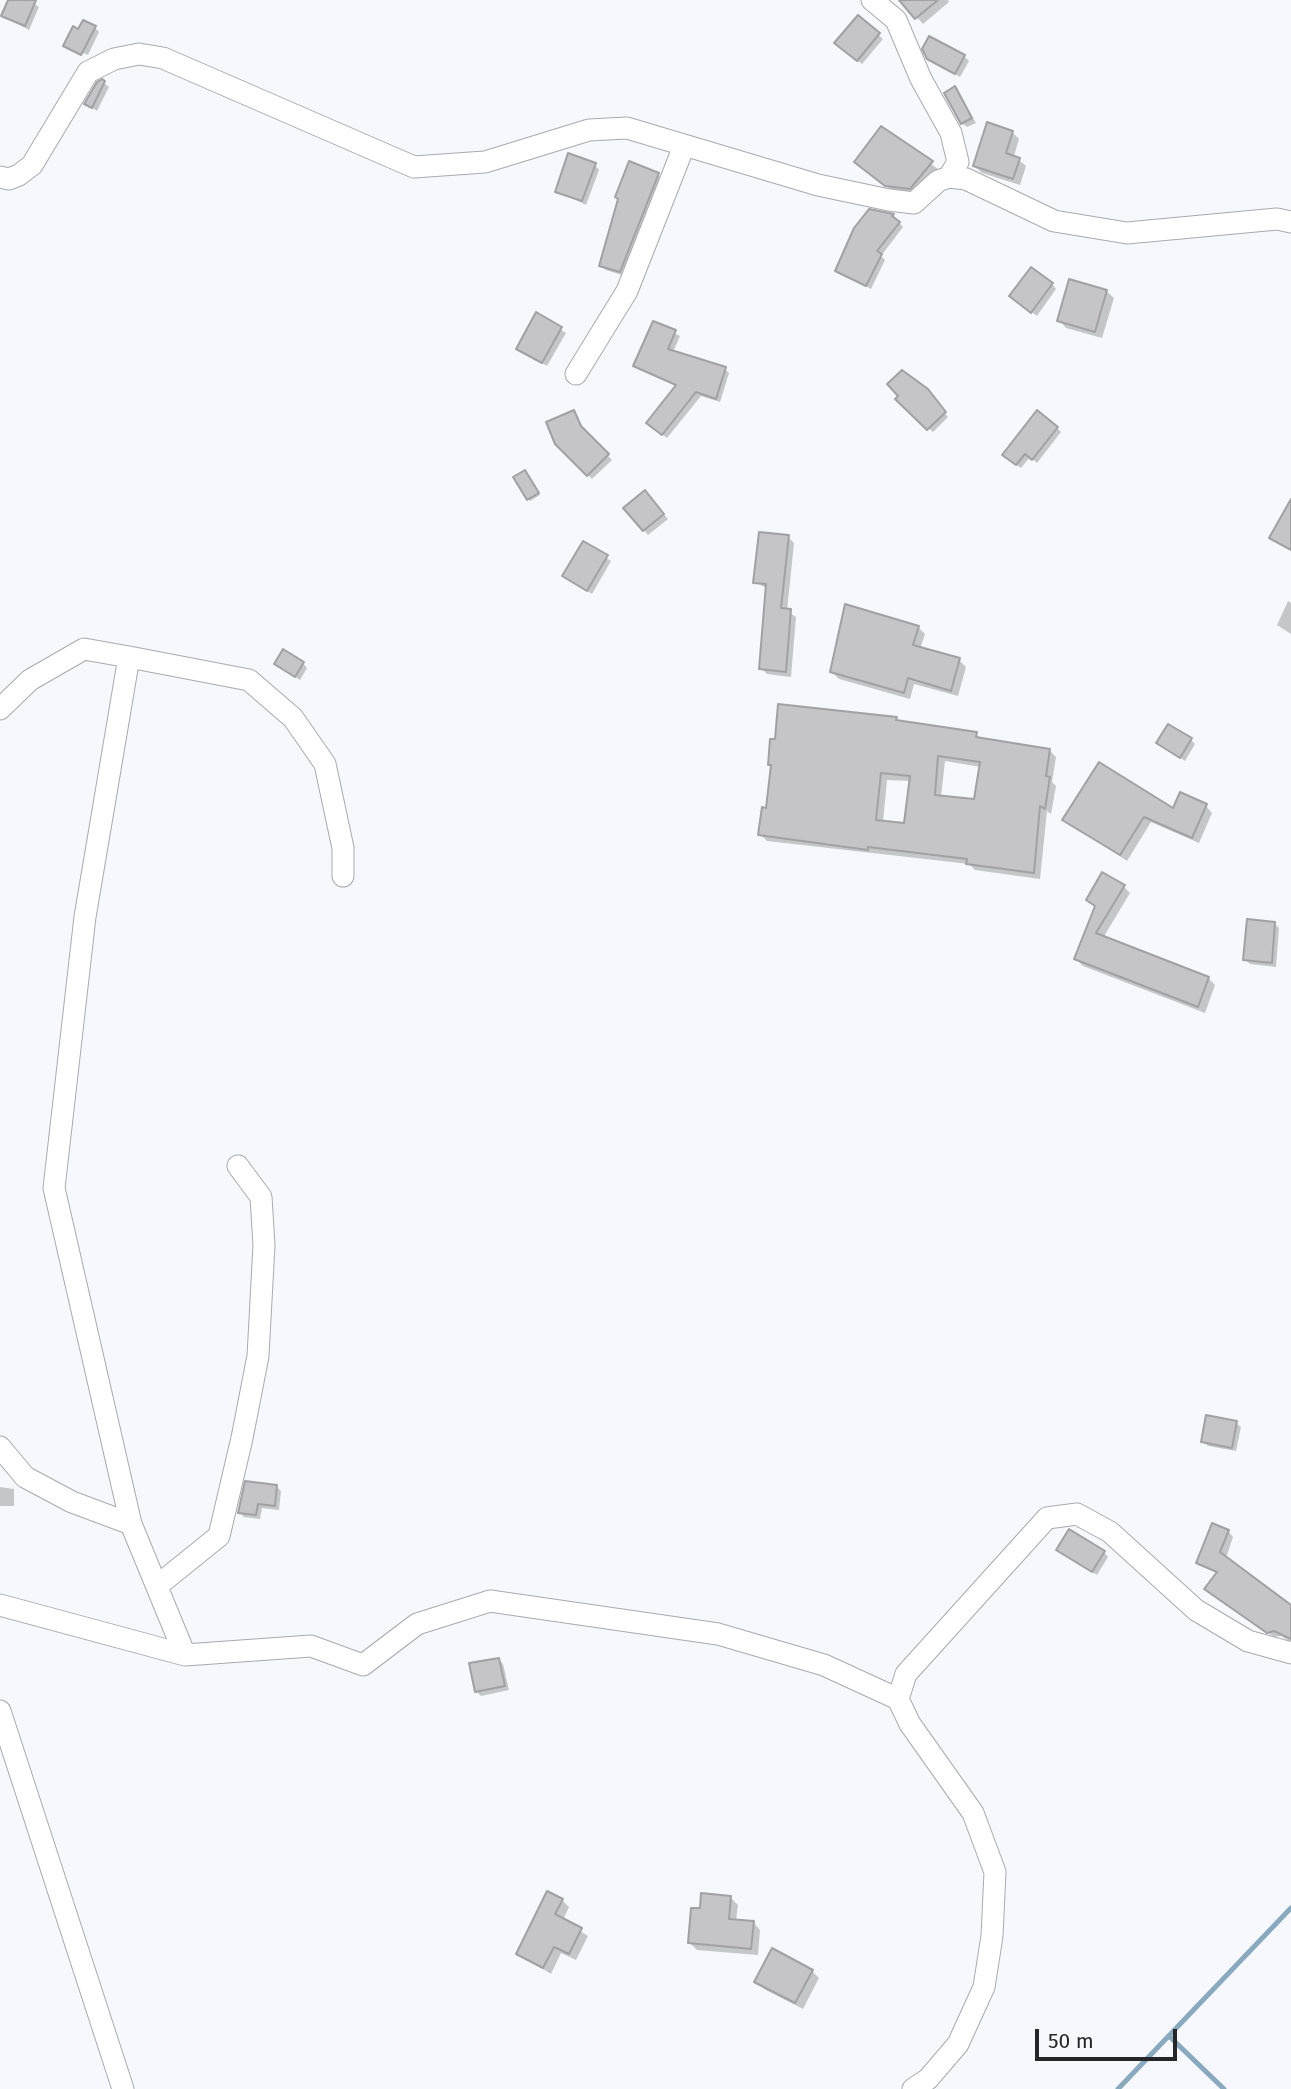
<!DOCTYPE html>
<html>
<head>
<meta charset="utf-8">
<style>
	body { margin:0 }
	#map { position:relative; width:1291px; height:2089px; overflow:hidden; background:#f7f8fd; font-family:"Fira Sans",sans-serif }
	canvas { display:block }
	.scale { position:absolute; left:1035px; top:2029px; width:142px; height:32px; box-sizing:border-box; border:4px solid #262628; border-top:0; padding-left:9px; font-size:21px; line-height:24px; white-space:nowrap; color:#262628; -webkit-text-stroke:5px #f7f8fd; paint-order:stroke }
</style>
</head>
<body>
<div id="map">
<canvas width="1291" height="2089"></canvas>
<div class="scale">50 m</div>
</div>
<script>
const ctx = document.querySelector('canvas').getContext('2d');
ctx.lineJoin = 'round';
function fillPath(path, color) { ctx.fillStyle = color; ctx.fill(path, 'evenodd'); }
const toPath = rows => new Path2D(rows.map(r => 'M' + r).join(''));
function trace(path, color, width, dash) { ctx.strokeStyle = color; ctx.lineWidth = width; ctx.lineCap = dash ? 'butt' : 'round'; ctx.setLineDash(dash || []); ctx.stroke(path); }
fillPath(toPath([
	[19,0,29,0,39,7,29,30,3,16],
	[901,0,948,0,949,2,923,24],
	[858,17,883,39,862,64,841,47],
	[95,28,99,32,88,55,70,48,79,31],
	[964,56,969,61,960,77,928,58],
	[104,83,109,87,97,111,86,104,98,84],
	[955,88,976,123,967,127,962,123],
	[881,129,938,169,916,195,893,191,863,168],
	[1012,132,1019,139,1014,156,1026,166,1020,185,982,173,975,166],
	[595,165,599,170,586,205,557,191],
	[658,175,663,179,625,276,606,270,601,266],
	[869,211,893,215,903,227,881,256,885,260,871,289,837,270],
	[1052,284,1056,289,1037,316,1016,301],
	[1106,291,1114,298,1102,338,1066,328,1059,320],
	[537,315,566,333,547,366,518,348],
	[654,323,680,336,673,352,725,369,729,373,720,402,701,396,667,438,653,427,677,386,635,366],
	[926,391,948,417,933,432,898,399],
	[573,412,585,433,612,460,592,479,557,443],
	[1057,428,1061,432,1037,463,1030,457,1021,468,1008,459],
	[527,474,540,495,530,501,516,478],
	[649,497,668,519,648,535,626,508],
	[788,537,794,543,787,611,796,617,791,677,767,674,761,668,768,589,755,582],
	[583,543,611,561,592,594,564,576],
	[1288,601,1291,603,1291,634,1277,625],
	[918,627,925,634,920,649,959,660,966,667,958,696,914,684,910,699,839,679,832,672],
	[303,663,307,668,300,680,276,664],
	[780,706,896,719,900,723,976,734,982,740,1049,750,1056,757,1052,782,1056,786,1051,814,1047,811,1040,879,975,870,969,864,767,841,760,834,768,810,773,767,770,764],
	[945,761,981,767,975,801,941,797],
	[887,780,911,781,906,825,883,822],
	[1191,740,1195,744,1185,761,1159,743],
	[1206,806,1212,813,1199,843,1151,822,1127,861,1065,820],
	[1123,886,1130,893,1103,938,1208,978,1215,985,1205,1013,1083,966,1076,959,1096,908,1088,900],
	[1275,924,1279,928,1276,967,1250,964,1245,959],
	[1236,1423,1241,1427,1236,1451,1208,1446,1203,1441],
	[276,1486,281,1491,279,1510,262,1508,260,1519,244,1517,240,1513],
	[0,1487,14,1489,14,1506,0,1506],
	[1228,1531,1233,1537,1226,1558,1291,1607,1291,1642,1281,1636,1274,1637,1212,1594,1218,1574,1198,1563],
	[1104,1552,1108,1557,1097,1575,1063,1554],
	[499,1660,503,1664,509,1690,481,1696,476,1691],
	[731,1898,738,1905,736,1921,753,1922,760,1930,758,1955,697,1950,690,1943,701,1910],
	[562,1900,569,1907,563,1920,588,1936,576,1960,561,1953,551,1974,518,1954],
	[812,1971,819,1978,803,2009,764,1989,756,1981]
]), '#0003');
trace(toPath([
	[1169,2036,1224,2089],
	[1118,2089,1291,1908]
]), '#89a9be', 5);
const building = toPath([
	[8,0,36,0,25,26,1,16,8,0],
	[899,0,938,0,915,19,899,0],
	[858,15,880,33,857,61,834,43,858,15],
	[83,20,96,26,81,55,63,46,73,26,78,29,83,20],
	[929,36,965,55,955,74,927,59,922,49,929,36],
	[102,79,105,81,92,108,84,104,97,82,102,79],
	[955,86,972,118,961,124,944,93,955,86],
	[987,122,1013,131,1006,153,1020,158,1013,179,973,166,987,122],
	[881,126,933,161,910,189,885,186,854,162,881,126],
	[568,153,596,163,582,201,555,192,568,153],
	[629,161,659,173,620,272,599,266,618,199,615,197,629,161],
	[869,209,894,214,892,216,900,222,877,251,882,254,866,286,835,271,854,228,869,209],
	[1031,267,1053,283,1031,313,1009,296,1031,267],
	[1069,279,1107,290,1095,332,1057,321,1069,279],
	[536,312,562,327,542,363,516,349,536,312],
	[653,321,676,330,668,349,726,367,716,399,696,392,662,435,646,423,676,385,633,366,653,321],
	[902,370,928,389,946,412,927,430,895,399,898,396,887,384,902,370],
	[574,410,581,426,609,454,587,476,555,444,546,422,574,410],
	[1037,410,1058,427,1032,460,1025,454,1016,465,1002,455,1037,410],
	[525,470,539,493,527,500,513,477,525,470],
	[645,490,664,514,643,531,623,508,645,490],
	[1291,499,1291,550,1269,538,1291,499],
	[759,532,789,535,781,608,791,609,786,672,759,669,766,584,753,583,759,532],
	[583,541,608,555,587,591,562,576,583,541],
	[845,604,919,626,913,645,960,658,951,691,908,678,904,693,830,672,845,604],
	[283,649,304,662,295,677,274,664,283,649],
	[778,704,897,717,896,720,977,732,976,737,1050,749,1046,776,1050,777,1045,809,1040,806,1034,873,966,864,967,859,868,847,868,850,758,835,762,807,766,808,771,765,768,765,770,739,775,739,778,704],
	[938,756,980,762,974,799,935,795,938,756],
	[881,773,910,776,904,823,876,820,881,773],
	[1168,724,1192,738,1180,758,1156,743,1168,724],
	[1099,762,1173,808,1180,792,1207,804,1192,838,1144,817,1120,855,1062,820,1099,762],
	[1102,872,1125,885,1096,933,1209,977,1198,1007,1074,959,1095,906,1086,900,1102,872],
	[1247,919,1275,922,1272,963,1243,960,1247,919],
	[1206,1415,1237,1421,1232,1448,1201,1442,1206,1415],
	[245,1481,277,1485,275,1506,258,1504,256,1515,238,1513,245,1481],
	[1212,1523,1229,1530,1220,1552,1291,1605,1291,1639,1274,1631,1267,1633,1204,1589,1217,1572,1196,1563,1212,1523],
	[1069,1529,1105,1551,1092,1572,1056,1550,1069,1529],
	[499,1658,505,1686,475,1692,469,1663,499,1658],
	[547,1891,563,1899,555,1914,582,1928,569,1954,554,1947,543,1968,516,1954,547,1891],
	[701,1893,731,1896,729,1919,754,1921,751,1949,688,1943,691,1908,700,1908,701,1893],
	[772,1948,813,1970,795,2003,754,1982,772,1948]
]);
fillPath(building, '#c4c4c9');
trace(building, '#a1a0a5', 2);
const minor = toPath([
	[872,0,896,20,921,79,951,133,958,162,949,177],
	[0,177,9,179,19,175,32,165,88,72,114,59,139,54,163,58,414,167,485,162,589,130,627,128,818,185,889,200,914,203,938,181,949,177,966,179,1054,221,1127,233,1277,219,1291,222],
	[576,374,627,291,684,146],
	[129,657,249,680,293,718,325,764,343,848,343,876],
	[0,709,30,680,84,649,129,657,85,917,54,1188,131,1524,185,1655],
	[0,1447,25,1477,72,1502,131,1524],
	[157,1586,219,1536,242,1438,258,1356,264,1245,261,1197,238,1166],
	[0,1605,185,1655,311,1646,363,1665,417,1624,490,1601,718,1634,824,1665,898,1699],
	[0,1711,123,2089],
	[913,2089,928,2079,958,2044,984,1987,992,1936,995,1872,973,1813,910,1724,898,1699,906,1674,1047,1518,1077,1514,1110,1532,1196,1610,1248,1641,1291,1653]
]);
trace(minor, '#a9aaae', 23);
trace(minor, '#fff', 21);
</script>
</body>
</html>
